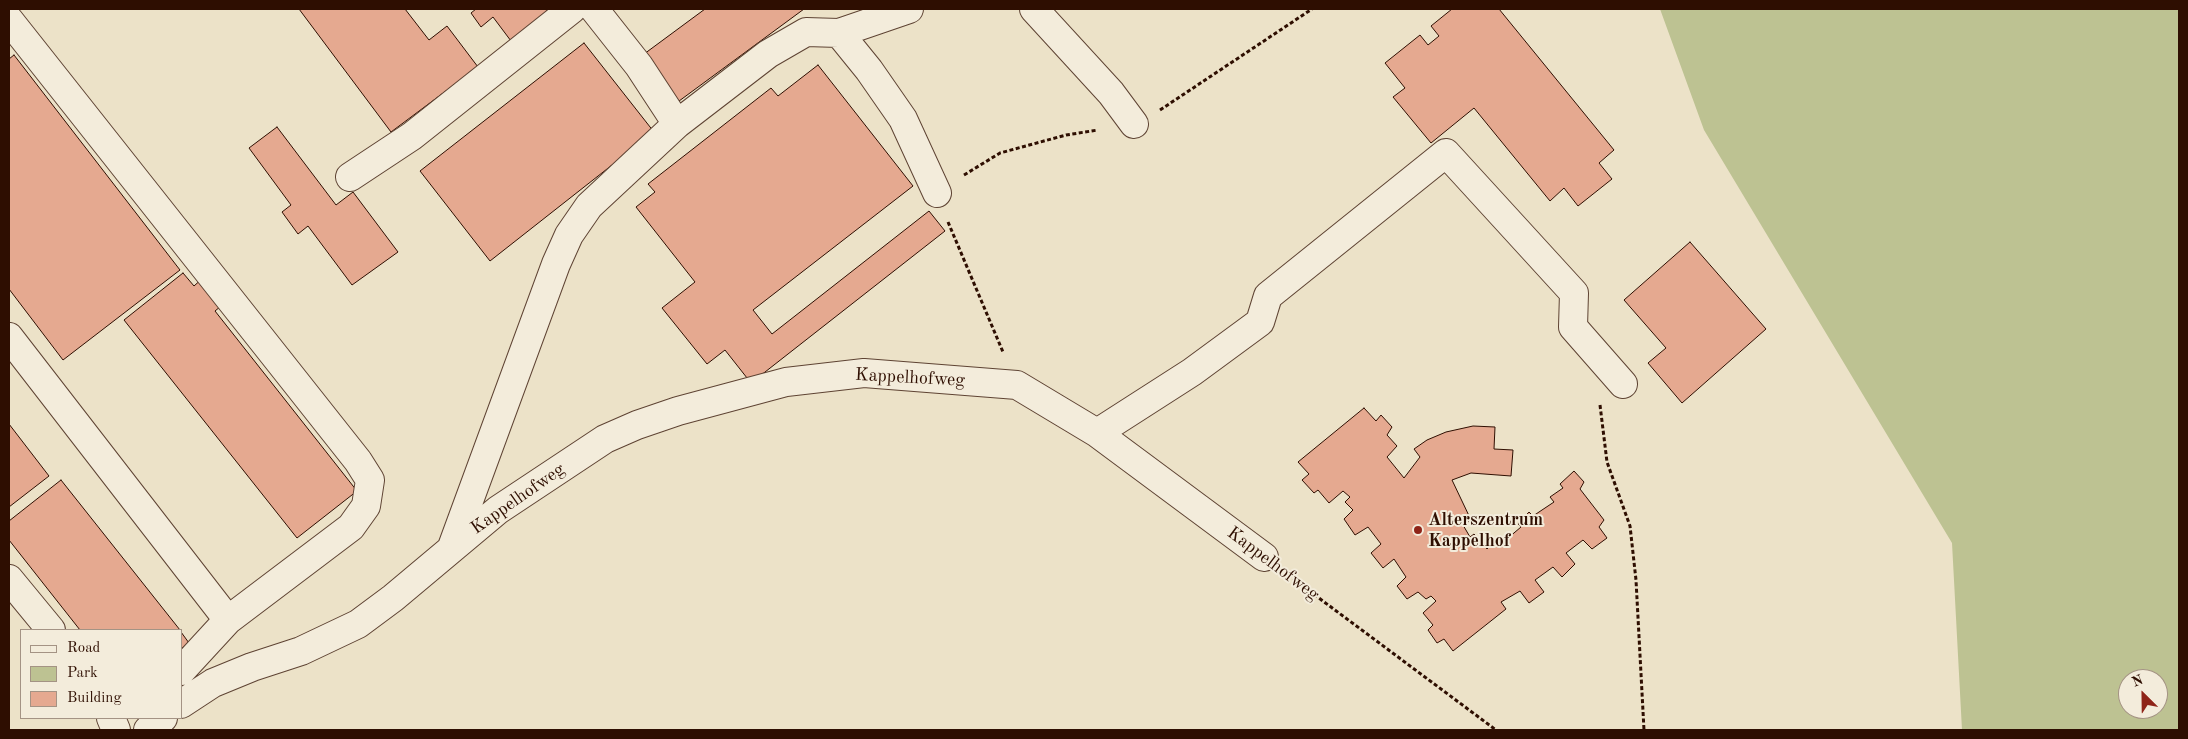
<!DOCTYPE html>
<html>
<head>
<meta charset="utf-8">
<style>
	body { margin:0 }
	#map { position:relative; width:2188px; height:739px; overflow:hidden; background:#ece2c8; font-family:"Old Standard TT",serif }
	canvas { display:block }
	.frame { position:absolute; inset:0; border:10px solid #2e0e01; pointer-events:none }
	.legend { position:absolute; left:20px; top:629px; width:162px; height:90px; box-sizing:border-box; background:#f3ecdb; border:1px solid #a49384; margin:0; padding:6px 9px; list-style:none; font-size:15px; color:#2e0e01 }
	.legend li { display:flex; align-items:center; gap:10px; height:25px }
	.legend b { width:25px; border:1px solid #a49384 }
	.north { position:absolute; left:2118px; top:669px; width:50px; height:50px; box-sizing:border-box; background:#f3ecdb; border:1px solid #a49384; border-radius:50%; rotate:337deg; font-size:14px; font-weight:700; line-height:20px; text-align:center; color:#2e0e01 }
	.north::after { content:''; display:block; margin:auto; width:18px; height:22px; background:#8f2418; clip-path:polygon(50% 0,100% 100%,50% 72%,0 100%) }
</style>
</head>
<body>
<div id="map">
<canvas width="2188" height="739"></canvas>
<div class="frame"></div>
<ul class="legend">
<li><b style="height:6px;background:#f3ecdb"></b>Road</li>
<li><b style="height:14px;background:#bdc292"></b>Park</li>
<li><b style="height:14px;background:#e5a990"></b>Building</li>
</ul>
<div class="north">N</div>
</div>
<script>
const ctx = document.querySelector('canvas').getContext('2d');
ctx.lineJoin = 'round';
function fillPath(path, color) { ctx.fillStyle = color; ctx.fill(path, 'evenodd'); }
const toPath = rows => new Path2D(rows.map(r => 'M' + r).join(''));
function trace(path, color, width, dash) { ctx.strokeStyle = color; ctx.lineWidth = width; ctx.lineCap = dash ? 'butt' : 'round'; ctx.setLineDash(dash || []); ctx.stroke(path); }
function write(font, color, halo, rows, align = 'center') {
  ctx.font = font + ' "Old Standard TT",serif'; ctx.lineWidth = 4; ctx.setLineDash([]); ctx.textBaseline = 'middle'; ctx.strokeStyle = halo; ctx.fillStyle = color; for (const [text, x, y, turn = 0] of rows) {
    ctx.save(); ctx.translate(x, y); ctx.rotate((+turn || 0) * Math.PI / 180); ctx.textAlign = isNaN(turn) ? turn : align; if (halo) ctx.strokeText(text, 0, 0); ctx.fillText(text, 0, 0); ctx.restore();
  }
}
fillPath(toPath([
	[1660,9,2179,9,2179,730,1962,730,1952,543,1704,130],
	[2128,679,2158,679,2158,709,2128,709]
]), '#bdc292');
const building = toPath([
	[299,9,405,9,429,40,447,26,478,67,391,132,299,9],
	[476,9,546,9,548,12,511,41,493,17,481,27,471,13,476,9],
	[705,9,804,9,675,104,640,57,705,9],
	[1452,9,1499,9,1614,150,1599,163,1612,179,1578,206,1564,188,1550,201,1474,108,1431,143,1393,97,1405,88,1385,63,1420,35,1428,45,1439,36,1431,26,1452,9],
	[584,43,654,132,490,261,420,171,584,43],
	[14,55,180,270,63,360,9,289,9,59,14,55],
	[818,65,913,186,753,310,772,334,929,211,945,231,751,383,725,350,707,364,662,308,695,282,636,207,655,192,648,184,771,88,778,96,818,65],
	[277,127,336,205,353,192,398,252,352,285,308,226,298,234,282,212,291,205,249,148,277,127],
	[1690,242,1766,329,1682,403,1648,363,1666,348,1624,300,1690,242],
	[183,273,194,286,205,276,226,302,215,311,357,491,297,538,124,320,183,273],
	[1364,408,1376,421,1381,415,1392,427,1387,435,1397,446,1387,457,1404,478,1420,457,1414,449,1427,440,1446,432,1473,426,1495,427,1494,449,1513,450,1511,476,1471,473,1452,480,1471,520,1463,525,1470,537,1474,534,1487,549,1497,539,1501,544,1521,527,1518,524,1529,512,1533,516,1554,502,1550,497,1563,488,1560,484,1574,471,1584,482,1580,489,1604,520,1599,527,1607,538,1592,549,1583,540,1566,553,1575,564,1562,577,1553,567,1535,580,1544,592,1529,603,1520,591,1501,602,1506,609,1453,651,1444,639,1437,643,1428,630,1433,625,1423,613,1436,601,1431,596,1426,599,1418,592,1407,599,1397,586,1406,577,1394,559,1383,568,1371,553,1381,544,1368,527,1355,535,1344,519,1353,510,1345,502,1350,497,1343,491,1329,503,1318,490,1314,493,1302,480,1309,474,1298,462,1364,408],
	[9,424,49,476,9,507,9,424],
	[61,480,180,630,80,630,9,540,9,521,61,480],
	[181,632,189,643,181,649,181,632]
]);
fillPath(building, '#e5a990');
trace(building, '#2e0e01', 1);
const minor = toPath([
	[594,9,639,66,677,124],
	[1034,9,1111,93,1134,124],
	[9,20,358,461,370,480,366,506,351,527,228,620,181,671],
	[839,33,869,70,903,119,937,193],
	[350,177,412,136,572,9],
	[9,337,228,620],
	[1097,433,1192,372,1260,322,1268,296,1446,153,1574,293,1573,327,1623,384],
	[452,547,556,264,569,235,589,206,677,124,768,54,806,32,839,33,909,9],
	[9,579,51,630],
	[181,704,213,683,252,667,301,651,358,624,393,598,498,510,605,439,637,425,678,411,786,382,864,373,1017,385,1097,433,1264,557],
	[111,718,116,730],
	[148,730,163,718]
]);
trace(minor, '#5e4333', 30);
trace(toPath([
	[1160,110,1312,9],
	[964,175,1000,153,1066,135,1098,130],
	[948,222,1003,352],
	[1600,405,1607,462,1630,526,1636,580,1644,730],
	[1288,575,1496,730]
]), '#2e0e01', 3, [4, 2.5]);
trace(minor, '#f3ecdb', 28);
for (const [x, y, r, color] of [
	[1418,530,5,"#8f2418"]
]) { const dot = new Path2D(); dot.arc(x, y, r, 0, 2 * Math.PI); ctx.fillStyle = color; ctx.fill(dot); trace(dot, '#f3ecdb', 2); }
write('18px', '#2e0e01', '#f3ecdb', [
	["Kappelhofweg",910,378,3],
	["Kappelhofweg",518,499,-35],
	["Kappelhofweg",1273,564,37]
]);
write('bold 18px', '#2e0e01', '#f3ecdb', [
	["Alterszentrum",1428,520],
	["Kappelhof",1428,541]
], 'left');
</script>
</body>
</html>
